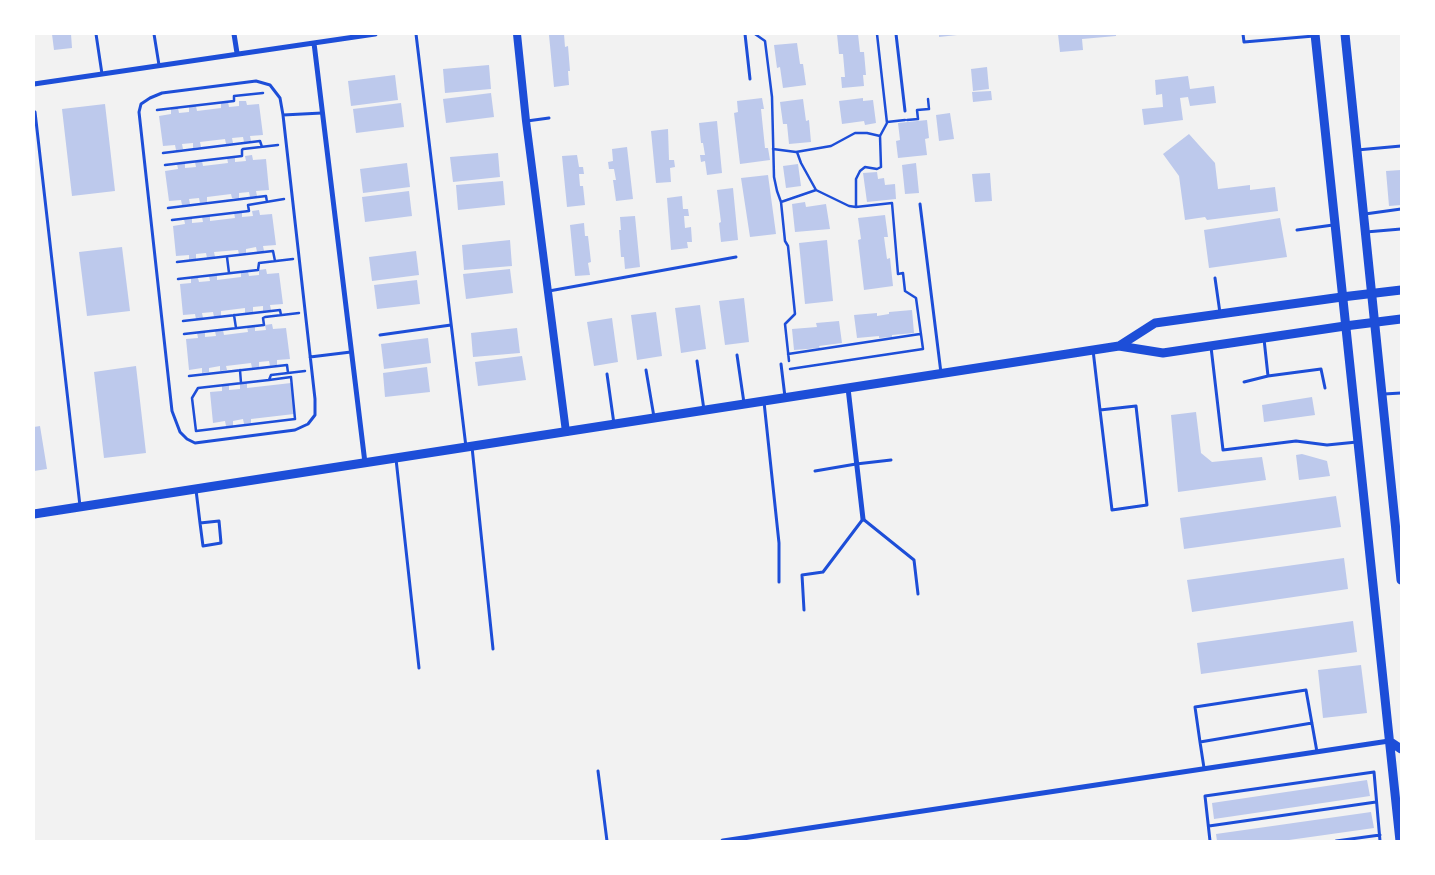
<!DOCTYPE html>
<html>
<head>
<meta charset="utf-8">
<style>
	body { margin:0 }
	#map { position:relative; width:1435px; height:875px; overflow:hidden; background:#f2f2f2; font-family:Figtree,sans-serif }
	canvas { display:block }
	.frame { position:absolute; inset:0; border:35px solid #fff; pointer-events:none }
</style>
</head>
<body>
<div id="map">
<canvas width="1435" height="875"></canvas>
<div class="frame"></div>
</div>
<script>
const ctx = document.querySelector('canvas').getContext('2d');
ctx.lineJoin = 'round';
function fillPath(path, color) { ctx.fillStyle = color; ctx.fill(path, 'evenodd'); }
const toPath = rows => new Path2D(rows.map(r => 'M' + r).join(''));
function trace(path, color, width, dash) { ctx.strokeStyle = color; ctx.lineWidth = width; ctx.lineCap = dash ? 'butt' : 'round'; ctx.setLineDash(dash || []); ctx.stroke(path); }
fillPath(toPath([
	[52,34,71,34,72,48,54,50],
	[564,34,565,47,568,46,570,71,568,71,569,85,554,87,549,35],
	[837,34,858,34,860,52,864,52,866,75,863,75,864,86,842,88,841,77,845,77,843,54,839,54],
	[939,34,957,34,957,35,939,37],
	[1058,34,1116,34,1116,36,1082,39,1083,50,1060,52],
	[797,43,800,64,803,64,806,85,783,88,780,67,777,68,774,45],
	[489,65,491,89,445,93,443,69],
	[987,67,989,89,973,91,971,69],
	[395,75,398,100,351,106,348,81],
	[1188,76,1190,89,1214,86,1216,103,1190,106,1188,97,1180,98,1183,120,1144,125,1142,109,1163,107,1162,94,1156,95,1155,80],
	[991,91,992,100,973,102,972,92],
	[491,93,494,117,446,123,443,99],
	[762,98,764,109,761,109,765,148,768,148,770,160,740,164,734,113,738,112,737,101],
	[863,98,863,101,873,100,876,123,865,125,864,121,842,124,839,101],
	[803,99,806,121,809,120,811,142,789,144,787,124,783,124,780,102],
	[239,101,246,101,247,105,259,104,263,135,250,136,251,141,244,142,243,137,232,138,233,143,226,144,225,139,200,142,201,147,193,148,193,143,182,144,183,149,176,150,175,145,163,146,159,116,171,114,171,109,178,108,179,113,189,112,189,107,196,106,197,111,221,108,221,103,228,102,229,107,239,106],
	[401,103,404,127,356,133,353,109],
	[105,104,115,191,72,196,62,109],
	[950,113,954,139,939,141,936,115],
	[927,120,929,138,925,139,927,155,898,158,896,141,900,140,898,123],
	[717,121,722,173,707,175,705,161,701,162,700,155,705,155,703,143,701,143,699,123],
	[668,129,669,160,674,160,675,167,670,168,671,182,656,183,651,131],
	[1189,134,1215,163,1218,189,1250,185,1250,190,1275,187,1278,211,1207,220,1205,217,1185,220,1179,176,1163,154],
	[627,147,633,199,616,201,613,180,616,180,614,169,609,169,608,162,613,161,612,149],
	[498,153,500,177,453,182,450,157],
	[252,155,253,160,266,159,269,190,256,191,257,196,250,197,249,192,239,193,239,198,232,198,231,194,207,197,207,202,200,203,199,198,189,199,190,204,182,205,181,200,169,201,165,171,178,169,177,164,185,163,185,168,196,167,195,162,202,161,203,166,228,163,227,158,235,158,235,162,246,161,245,156],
	[577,155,579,167,583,167,584,174,579,174,580,186,583,186,585,205,567,207,562,156],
	[407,163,410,187,363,193,360,169],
	[916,163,919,193,905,194,902,165],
	[798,164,801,186,786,188,783,166],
	[1401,170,1401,205,1389,206,1386,171],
	[877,172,878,179,884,178,885,185,895,184,896,199,867,202,863,173],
	[990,173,992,201,975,202,972,174],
	[768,175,776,234,750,237,741,178],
	[503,181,505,205,458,210,456,185],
	[733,188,738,240,721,242,719,223,721,222,717,190],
	[409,191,412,216,365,222,362,197],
	[682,196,683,209,688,209,689,216,684,216,685,228,691,227,692,242,687,242,688,248,671,250,667,198],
	[805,202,806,207,826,204,830,229,795,232,792,204],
	[259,210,260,215,272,214,276,245,263,246,264,251,257,252,256,247,246,249,246,253,239,254,238,250,214,252,215,257,207,258,206,253,196,254,196,259,189,260,189,255,176,256,173,226,185,224,184,219,192,219,192,223,203,222,202,217,210,216,210,221,235,218,234,213,242,212,242,217,253,216,252,211],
	[885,215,888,237,884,237,887,259,890,258,893,286,864,290,858,240,861,239,858,218],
	[635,216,640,267,625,269,624,257,621,257,619,230,621,230,620,217],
	[1280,218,1287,257,1209,268,1204,230],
	[584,223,585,236,588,236,591,262,588,263,590,275,575,276,570,225],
	[510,240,512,266,464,270,462,245],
	[827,240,833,301,805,304,799,243],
	[122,247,130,311,87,316,79,252],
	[416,251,419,275,372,281,369,257],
	[266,269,267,274,279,273,283,304,270,305,271,310,263,311,263,306,253,307,253,312,245,313,245,308,221,311,221,316,214,317,213,312,202,313,203,318,196,319,195,314,183,315,180,284,191,283,191,278,198,278,199,282,210,281,209,276,217,275,217,280,241,277,241,272,248,272,249,276,259,275,259,270],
	[510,269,513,293,466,299,463,274],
	[417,280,420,304,377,309,374,285],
	[744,298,749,342,725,345,719,301],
	[700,305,706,349,681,353,675,308],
	[912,310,914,333,892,335,892,337,879,338,879,336,857,338,854,315,877,313,877,316,889,314,889,312],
	[656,312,662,356,637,360,631,315],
	[612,318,618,362,594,366,587,322],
	[839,321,842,343,819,346,820,348,794,350,792,329,817,327,816,323],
	[272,324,273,329,286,328,290,359,277,360,277,365,270,366,269,361,259,362,259,367,252,368,251,363,226,366,227,370,220,371,220,366,209,368,209,372,202,373,202,368,189,370,186,339,198,338,197,333,205,332,205,337,216,336,215,331,223,330,224,335,248,332,247,327,255,327,255,331,266,330,265,325],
	[517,328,520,353,473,357,471,333],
	[428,338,431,363,384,369,381,344],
	[522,356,526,380,478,386,475,362],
	[136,366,146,453,104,458,94,372],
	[427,367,430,392,385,397,383,373],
	[247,383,247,388,291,383,294,414,251,419,251,423,244,424,243,419,233,421,233,426,226,426,225,421,213,423,210,392,222,391,222,386,229,385,229,390,240,389,240,384],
	[1312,397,1315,415,1264,422,1262,405],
	[1196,412,1201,453,1212,462,1262,457,1266,480,1178,492,1171,415],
	[40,426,47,469,34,471,34,427],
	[1302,454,1327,461,1330,476,1299,480,1296,455],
	[1336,496,1341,527,1184,549,1180,518],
	[1344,558,1348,589,1192,612,1187,580],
	[1353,621,1357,652,1201,674,1197,643],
	[1361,665,1367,713,1323,718,1318,670],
	[1367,780,1370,796,1214,819,1212,803],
	[1371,812,1374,828,1282,841,1217,841,1216,834]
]), '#bdc9ec');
trace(toPath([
	[755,34,765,41,772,97,774,177,777,191,781,202,785,241,788,246,795,314,785,324,789,361],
	[157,110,234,101,234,96,263,93],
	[907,120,918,119,917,110,929,109,928,99],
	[887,122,905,120],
	[773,149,796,152,831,146,855,133,867,133,880,136],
	[797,152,801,163,816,190,849,206,856,207],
	[163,153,260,141,262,147],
	[165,165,242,156,242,150,243,149,278,145],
	[781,202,816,190],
	[168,208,266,196,267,202],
	[172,220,249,211,248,205,284,199],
	[227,257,229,273],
	[177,262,273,251,275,261],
	[178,279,258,270,259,263,293,259],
	[234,315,236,328],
	[183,321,280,310,281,315],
	[184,334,264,325,263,318,265,317,299,313],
	[788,354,920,334],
	[790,369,923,349,916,298,905,291,903,273,898,274,892,203,856,207,856,179,860,171,865,167,877,169,881,167,880,136,887,123,877,34],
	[240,370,241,383],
	[189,376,287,365,288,373],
	[269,380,291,377,295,419,196,431,192,398,198,388,269,380,271,375,305,371]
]), '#1d4ed8', 2.5);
trace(toPath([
	[96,34,102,74],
	[154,34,159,65],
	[416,34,466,447],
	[745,34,750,79],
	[896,34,905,111],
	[1243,34,1244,42,1314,36],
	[256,81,270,85,280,98,283,115,315,399,315,415,308,424,295,430,195,443,187,439,180,432,172,411,139,112,141,104,150,98,162,93,256,81],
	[35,112,80,506],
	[283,115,322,113],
	[527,121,549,118],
	[1357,150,1401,146],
	[920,204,941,373],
	[1365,214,1401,209],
	[1297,230,1333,225],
	[1366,232,1401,229],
	[1215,278,1220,313],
	[549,291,736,257],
	[380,335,451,325],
	[1264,339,1268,376,1321,369,1325,388],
	[1211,347,1223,450,1296,441,1327,445,1357,442],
	[1093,350,1100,410,1136,406,1147,505,1112,510,1100,410],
	[737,355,744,403],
	[310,357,351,352],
	[697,361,704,410],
	[781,364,785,397],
	[646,370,654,417],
	[607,374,614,424],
	[1244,382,1268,376],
	[1384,394,1401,393],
	[764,402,779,543,779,582],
	[472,447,493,649],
	[396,459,419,668],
	[815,471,856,464,891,460],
	[196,490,200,523,203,546,221,543,219,521,200,523],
	[804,610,802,575,823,572,863,519,914,560,918,594],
	[1312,723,1200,742,1195,707,1306,690,1317,752],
	[1200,742,1204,768],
	[598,771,607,841],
	[1209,826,1376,802],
	[1210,841,1205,796,1374,772,1380,841],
	[1336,841,1380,835]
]), '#1d4ed8', 3);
trace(toPath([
	[234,34,237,53],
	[314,43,365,463],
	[34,84,375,34],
	[848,388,863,519],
	[723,841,1389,741]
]), '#1d4ed8', 5);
trace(toPath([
	[517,34,526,121,566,432]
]), '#1d4ed8', 8);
trace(toPath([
	[1119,346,1155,323,1342,297,1401,290],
	[34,514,1119,346,1163,353,1345,326,1401,319]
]), '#1d4ed8', 9);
trace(toPath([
	[1315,34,1400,841],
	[1345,34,1401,580],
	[1389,741,1401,749]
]), '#1d4ed8', 9);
</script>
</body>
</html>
